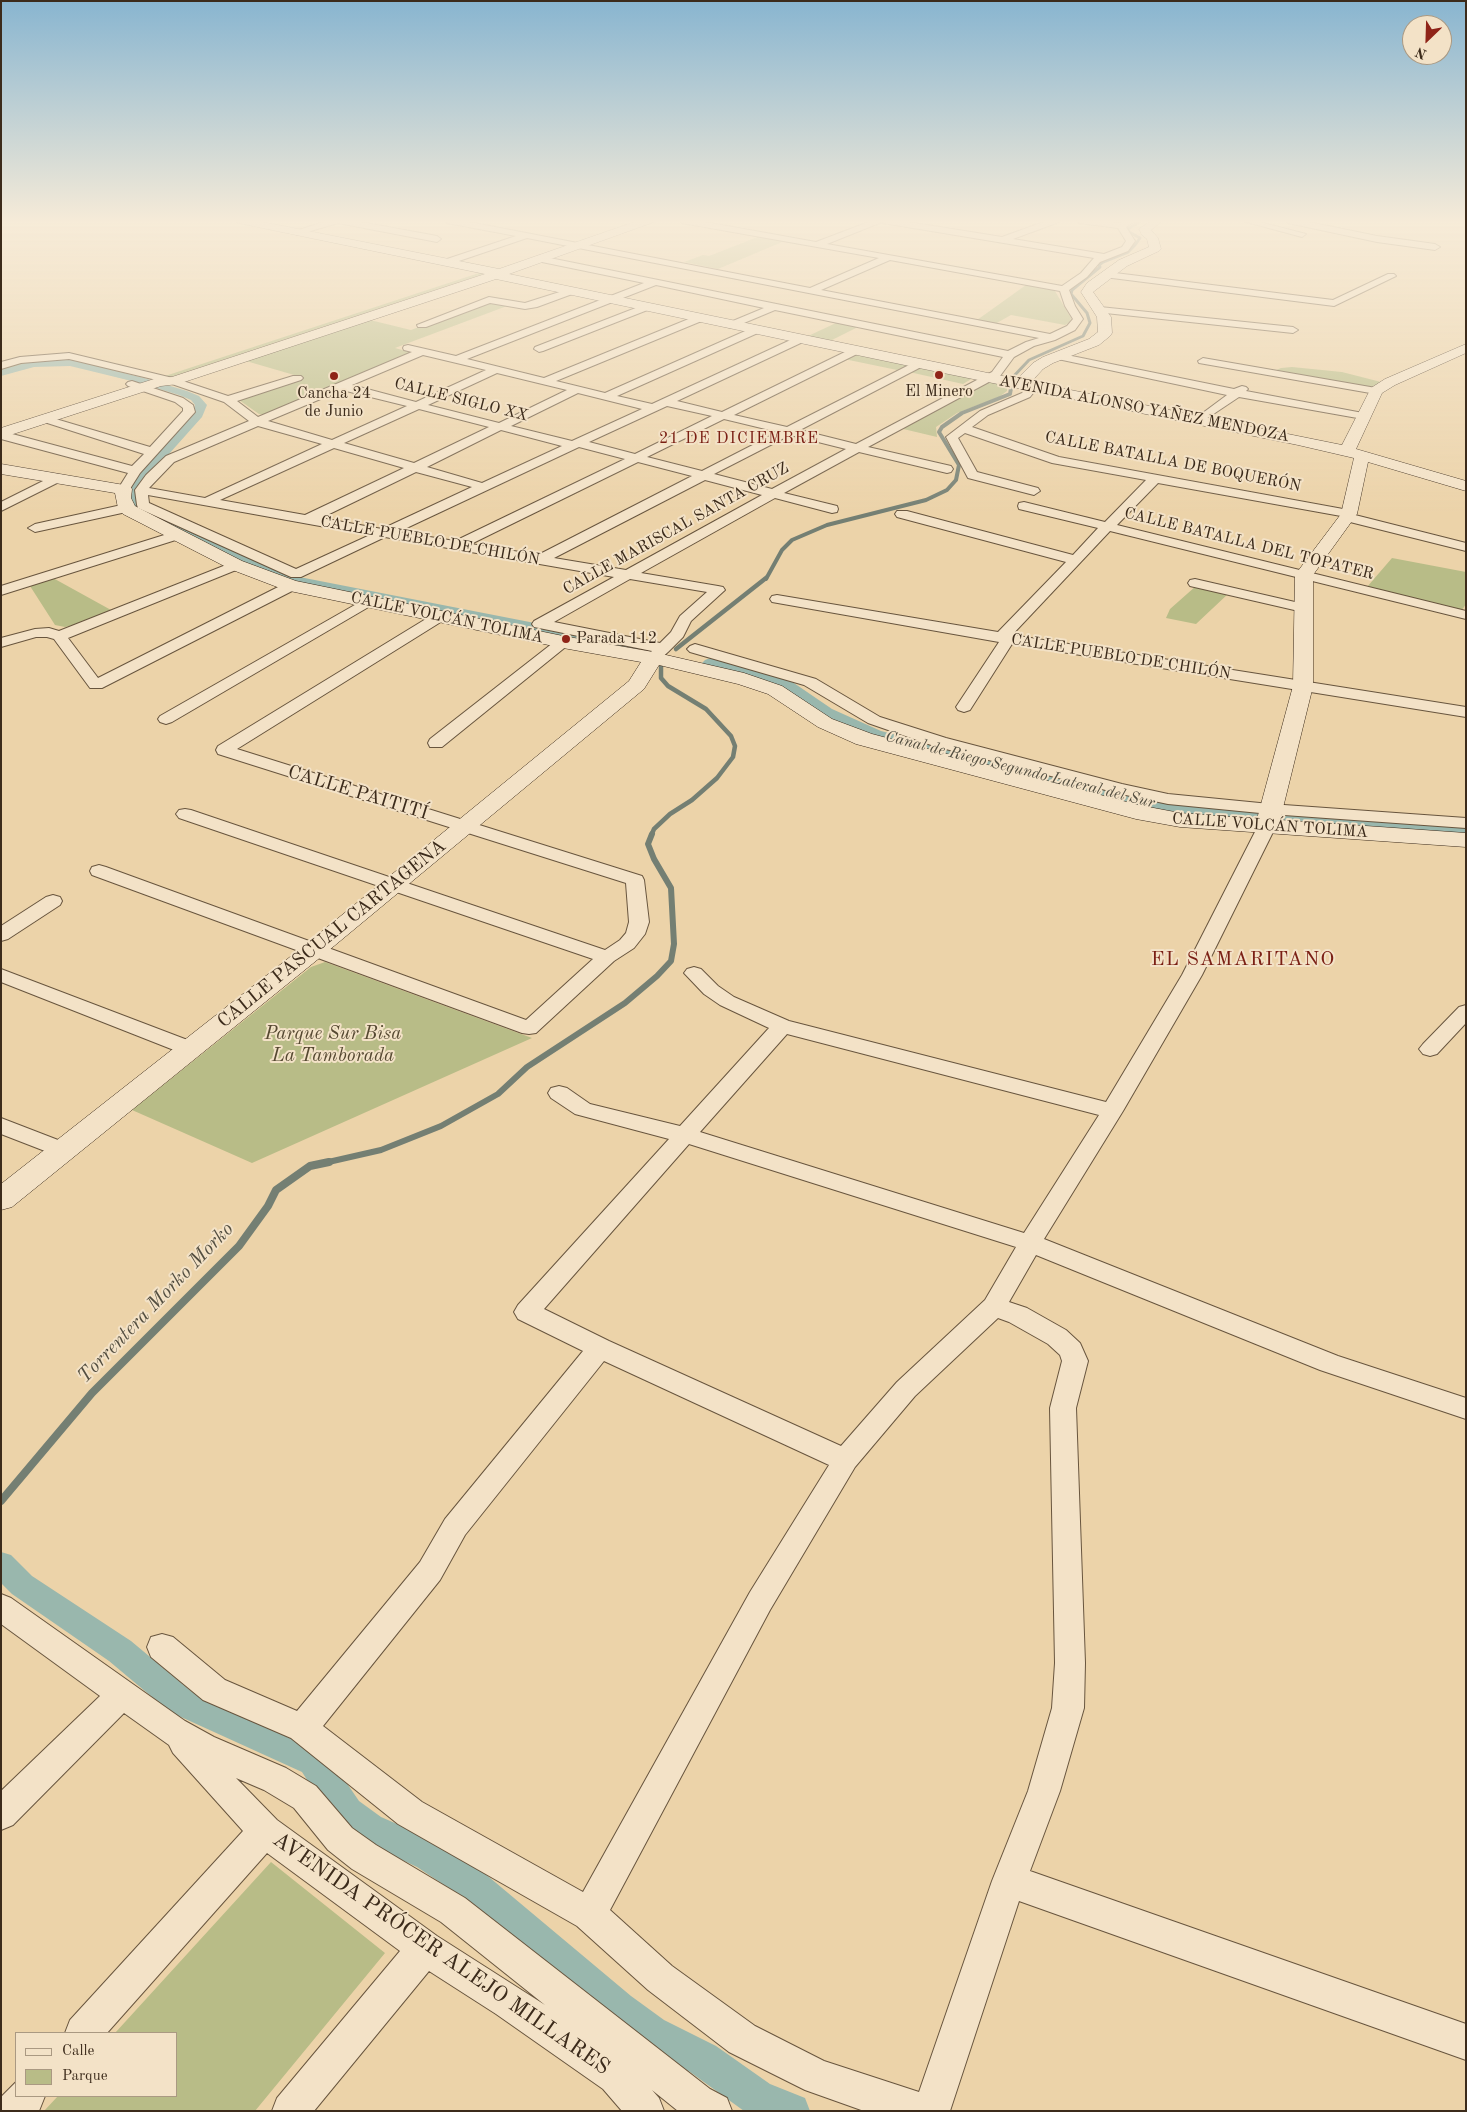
<!DOCTYPE html>
<html>
<head>
<meta charset="utf-8">
<style>
	body { margin:0 }
	#map { position:relative; width:1467px; height:2112px; overflow:hidden; background:#ecd3a9; font-family:"Old Standard TT",serif }
	canvas { display:block }
	.frame { position:absolute; inset:0; border:2px solid #3c2b1b; pointer-events:none }
	.legend { position:absolute; left:15px; top:2032px; width:162px; height:65px; box-sizing:border-box; background:#f3e2c7; border:1px solid #aa9982; margin:0; padding:6px 9px; list-style:none; font-size:15px; color:#3c2b1b }
	.legend li { display:flex; align-items:center; gap:10px; height:25px }
	.legend b { width:25px; border:1px solid #aa9982 }
	.north { position:absolute; left:1402px; top:15px; width:50px; height:50px; box-sizing:border-box; background:#f3e2c7; border:1px solid #aa9982; border-radius:50%; rotate:204deg; font-size:14px; font-weight:700; line-height:20px; text-align:center; color:#3c2b1b }
	.north::after { content:''; display:block; margin:auto; width:18px; height:22px; background:#8f2418; clip-path:polygon(50% 0,100% 100%,50% 72%,0 100%) }
</style>
</head>
<body>
<div id="map">
<canvas width="1467" height="2112"></canvas>
<div class="frame"></div>
<ul class="legend">
<li><b style="height:6px;background:#f3e2c7"></b>Calle</li>
<li><b style="height:14px;background:#b8bc87"></b>Parque</li>
</ul>
<div class="north">N</div>
</div>
<script>
const ctx = document.querySelector('canvas').getContext('2d');
ctx.lineJoin = 'round';
function fillPath(path, color) { ctx.fillStyle = color; ctx.fill(path, 'evenodd'); }
const toPath = rows => new Path2D(rows.map(r => 'M' + r).join(''));
function trace(path, color, width, dash) { ctx.strokeStyle = color; ctx.lineWidth = width; ctx.lineCap = dash ? 'butt' : 'round'; ctx.setLineDash(dash || []); ctx.stroke(path); }
function write(font, color, halo, rows, align = 'center') {
  ctx.font = font + ' "Old Standard TT",serif'; ctx.lineWidth = 4; ctx.setLineDash([]); ctx.textBaseline = 'middle'; ctx.strokeStyle = halo; ctx.fillStyle = color; for (const [text, x, y, turn = 0] of rows) {
    ctx.save(); ctx.translate(x, y); ctx.rotate((+turn || 0) * Math.PI / 180); ctx.textAlign = isNaN(turn) ? turn : align; if (halo) ctx.strokeText(text, 0, 0); ctx.fillText(text, 0, 0); ctx.restore();
  }
}
fillPath(toPath([
	[760,236,787,240,718,269,684,262,703,255,709,256],
	[485,271,487,273,165,379,162,377],
	[1026,285,1049,288,1055,291,1071,318,1070,322,1065,325,1011,315,995,324,977,320],
	[488,301,507,306,395,348,413,353,265,415,259,414,239,400,301,377,246,361,370,320,411,330],
	[838,322,860,326,828,342,806,337],
	[854,354,906,364,906,366,897,370,844,359],
	[62,358,74,359,152,381,143,384,76,366,59,364,37,365,1,374,1,369,25,362],
	[922,367,973,378,963,384,909,372],
	[1292,367,1342,372,1381,382,1370,388,1274,371,1281,368],
	[989,382,1007,385,1007,391,999,397,957,413,936,427,937,437,899,428],
	[1392,558,1466,572,1466,604,1462,610,1367,587],
	[53,578,111,610,78,624,65,627,55,625,30,586],
	[1196,586,1229,593,1196,624,1166,618,1170,609],
	[325,962,532,1038,252,1163,132,1110,311,967],
	[271,1862,385,1953,255,2111,44,2111,58,2096,176,2096,176,2033,115,2033]
]), '#b8bc87');
trace(toPath([
	[1012,378,1029,360,1083,336,1090,323,1087,313,1071,294,1072,290,1100,267,1099,265,1103,262,1128,252,1135,245,1140,238,1129,232,1128,229,1142,220]
]), '#747f73', 3);
trace(toPath([
	[766,579,782,550,792,540,827,525,926,500,947,490,956,480,959,465,939,432,942,427,962,413,1010,394,1013,377]
]), '#747f73', 4);
trace(toPath([
	[676,649,766,578],
	[651,836,654,829,670,814,692,800,717,778,733,757,735,746,731,736,706,709,668,686,661,678,661,667]
]), '#747f73', 4.5);
trace(toPath([
	[324,1163,381,1150,441,1126,498,1094,527,1067,625,1003,657,976,671,961,674,944,671,888,654,859,648,844,652,834]
]), '#747f73', 6);
trace(toPath([
	[1,1501,92,1393,239,1246,268,1206,276,1190,310,1166,329,1162]
]), '#747f73', 8);
fillPath(toPath([
	[70,360,144,378,187,391,199,396,207,405,202,417,144,482,140,488,139,503,284,574,632,642,637,644,640,647,637,650,632,652,274,580,127,508,126,505,128,488,133,480,192,414,195,405,191,400,179,395,136,382,70,366,34,367,1,376,1,370,33,361,70,360],
	[710,658,788,679,832,709,881,731,1145,799,1197,806,1466,825,1466,835,1197,816,1145,809,869,737,820,715,776,685,705,666,702,663,705,660,710,658],
	[1,1552,11,1555,32,1576,131,1641,192,1692,324,1750,359,1801,381,1817,441,1843,477,1867,631,1996,664,2020,716,2046,770,2084,805,2098,810,2111,744,2111,690,2072,638,2046,605,2022,453,1891,417,1867,357,1839,335,1823,302,1772,170,1712,109,1661,12,1594,1,1583,1,1552]
]), '#99b7ad');
const street = toPath([
	[329,220,350,220,437,236,441,239,437,242,338,223,297,235,293,232,329,220],
	[443,220,459,220,810,288,879,258,682,223,678,220,694,220,816,242,874,220,896,220,1002,237,1049,220,1060,220,1059,222,1013,239,1104,254,1122,247,1126,241,1118,228,1079,223,1075,220,1095,220,1120,223,1127,220,1137,220,1126,227,1135,241,1128,251,1100,262,1087,277,1069,290,1075,306,1083,319,1075,330,1055,340,1034,346,1014,357,1000,376,868,447,951,466,953,469,951,472,947,473,859,452,784,493,837,506,838,509,837,512,832,513,775,498,641,573,718,586,723,587,725,590,691,621,683,637,668,652,658,661,653,663,648,661,645,658,652,651,539,628,534,627,532,624,534,621,614,577,385,537,301,577,291,577,138,508,137,505,135,490,146,475,166,456,249,421,224,402,169,383,69,359,21,363,1,369,1,362,20,357,69,353,177,379,228,396,293,376,301,376,303,378,301,380,237,401,258,417,412,352,404,350,403,348,404,346,408,345,456,356,644,283,537,261,537,257,540,256,1008,351,1026,342,1039,338,527,238,447,265,444,264,444,260,516,236,447,223,443,220],
	[882,222,883,223,1094,258,1081,273,1062,286,827,244,882,222],
	[890,260,1060,291,1065,306,1073,319,1067,326,1050,334,821,290,890,260],
	[656,285,764,308,728,323,728,327,732,328,775,310,1003,357,992,372,856,444,800,430,923,366,924,364,923,362,915,362,787,427,734,415,859,353,860,351,859,349,851,349,722,412,677,401,805,341,806,339,805,337,797,337,652,404,617,396,760,332,761,330,760,328,752,328,605,393,556,381,704,320,704,316,696,316,544,378,467,359,656,285],
	[423,355,486,370,416,402,352,385,423,355],
	[497,373,567,390,499,423,428,405,497,373],
	[342,390,407,406,332,440,268,421,342,390],
	[578,393,642,409,572,441,511,426,578,393],
	[667,406,712,416,635,454,589,442,667,406],
	[419,409,489,427,414,463,344,443,419,409],
	[724,419,778,432,702,471,647,457,724,419],
	[258,426,322,444,205,498,149,488,174,462,258,426],
	[501,430,562,446,482,483,427,467,501,430],
	[790,435,846,449,772,489,714,474,790,435],
	[579,447,625,459,455,541,398,532,579,447],
	[334,448,404,468,305,515,220,500,334,448],
	[638,462,692,476,538,555,471,544,638,462],
	[416,472,472,487,382,529,321,518,416,472],
	[705,480,762,495,626,570,554,558,705,480],
	[148,495,370,535,296,569,149,503,148,495],
	[630,579,707,592,680,616,671,632,660,643,554,622,630,579],
	[1239,220,1252,220,1306,234,1302,237,1239,220],
	[1284,220,1299,220,1377,236,1435,244,1440,247,1435,250,1377,242,1288,223,1284,220],
	[1107,272,1333,300,1388,274,1394,274,1396,276,1334,306,1104,277,1104,273,1107,272],
	[572,288,575,289,575,293,537,307,525,309,490,303,426,327,418,327,417,325,489,297,525,303,572,288],
	[646,304,651,307,650,309,543,351,539,352,534,349,535,347,646,304],
	[1100,307,1293,327,1298,330,1293,333,1096,312,1096,308,1100,307],
	[1057,353,1234,389,1242,386,1246,387,1248,389,1246,391,1363,413,1369,416,1363,419,1239,397,1200,423,1196,422,1194,420,1196,418,1227,395,1053,358,1052,356,1057,353],
	[1203,358,1376,388,1382,391,1376,394,1199,363,1198,361,1203,358],
	[132,381,183,398,193,405,195,412,140,473,128,492,124,493,118,489,128,473,1,439,1,431,132,466,144,454,41,421,39,419,41,417,49,417,150,447,183,411,183,408,175,402,128,386,126,384,128,382,132,381],
	[1032,384,1038,387,1030,397,988,415,972,427,1059,457,1354,511,1355,515,1466,543,1466,551,1342,520,1341,516,1158,483,1117,525,1466,611,1466,619,1110,531,1012,635,1466,707,1466,717,1012,644,970,710,964,712,958,710,956,707,999,642,772,602,770,599,772,596,777,595,998,632,1066,562,897,517,895,514,897,511,907,511,1073,555,1098,528,1019,509,1018,506,1019,503,1024,502,1105,522,1146,480,1052,463,965,433,958,438,977,472,1038,488,1040,491,1034,495,968,478,946,437,980,411,1022,393,1028,385,1032,384],
	[57,474,63,478,61,481,1,511,1,502,57,474],
	[126,504,131,505,132,508,131,511,35,532,28,528,35,524,126,504],
	[177,531,182,532,184,535,182,538,1,595,1,586,177,531],
	[236,561,241,562,243,565,241,568,68,638,98,678,286,583,291,582,296,583,298,586,296,589,102,688,90,688,54,639,47,637,36,637,1,647,1,638,35,629,49,628,59,631,236,561],
	[1195,579,1308,605,1310,608,1308,611,1303,612,1190,586,1188,583,1190,580,1195,579],
	[367,598,372,599,374,602,372,605,172,722,166,724,160,722,158,719,160,716,367,598],
	[439,613,444,614,446,617,444,620,237,749,642,876,644,880,649,922,645,934,634,948,614,961,536,1033,529,1034,522,1033,92,875,90,871,92,867,99,865,106,867,526,1020,593,959,179,818,176,814,179,810,185,809,191,810,605,950,620,940,626,933,629,922,626,883,218,754,216,750,218,746,434,614,439,613],
	[563,637,568,639,571,642,568,645,442,747,430,747,428,743,430,739,558,639,563,637],
	[695,644,816,679,880,717,946,738,1122,784,1168,794,1270,804,1466,818,1466,828,1270,814,1168,804,1121,794,934,746,868,723,804,685,690,652,687,649,690,646,695,644],
	[1267,821,1273,822,1276,826,1202,975,1123,1111,1044,1239,1338,1356,1466,1398,1466,1419,1320,1370,1036,1255,1009,1302,1027,1308,1066,1330,1080,1343,1088,1361,1076,1408,1085,1663,1084,1708,1060,1791,1030,1871,1466,2024,1466,2060,1019,1901,950,2111,864,2111,805,2090,729,2052,648,1990,577,1926,398,1824,291,1738,203,1700,151,1657,147,1647,151,1637,162,1634,173,1637,225,1680,297,1711,420,1562,445,1519,583,1351,518,1319,514,1312,518,1305,669,1139,575,1114,551,1098,548,1093,551,1088,559,1086,567,1088,590,1104,680,1126,769,1028,720,1005,704,994,684,973,687,969,694,967,701,969,718,986,734,997,789,1021,1106,1102,1182,975,1258,826,1261,822,1267,821],
	[787,1034,1099,1115,1024,1233,700,1132,787,1034],
	[689,1144,1016,1247,985,1300,897,1382,841,1446,609,1341,544,1309,689,1144],
	[998,1318,1009,1322,1048,1344,1060,1355,1062,1361,1050,1408,1055,1663,1052,1708,1028,1791,992,1881,919,2092,824,2061,755,2026,672,1966,610,1910,770,1610,855,1467,915,1396,998,1318],
	[604,1361,829,1465,750,1592,583,1892,422,1802,323,1726,440,1580,465,1535,604,1361],
	[53,895,60,897,62,901,60,905,8,939,1,941,1,926,46,897,53,895],
	[1,969,198,1044,202,1049,198,1054,191,1056,184,1054,1,982,1,969],
	[1466,1005,1466,1023,1437,1054,1430,1056,1423,1054,1419,1049,1423,1044,1459,1007,1466,1005],
	[1,1118,71,1145,74,1150,71,1155,63,1158,1,1134,1,1118],
	[1,1594,11,1598,185,1721,214,1737,286,1768,316,1786,352,1828,376,1845,465,1898,710,2089,727,2098,732,2111,678,2111,652,2090,659,2098,664,2111,622,2111,603,2089,496,2014,429,1971,314,2111,272,2111,277,2098,400,1951,267,1853,107,2033,65,2033,70,2020,243,1831,173,1753,169,1745,124,1713,13,1825,1,1830,1,1791,100,1696,1,1624,1,1594],
	[236,1778,264,1790,294,1808,328,1850,352,1869,441,1922,545,2005,437,1936,277,1820,236,1778],
	[16,2082,16,2096,45,2096,39,2111,1,2111,1,2097,16,2082]
]);
const secondary = toPath([
	[232,220,253,220,499,269,640,220,655,220,654,222,509,274,1017,379,1033,363,1043,357,1089,339,1098,332,1097,317,1081,292,1087,283,1119,260,1149,247,1147,239,1142,235,1139,229,1152,220,1164,220,1151,230,1158,238,1161,249,1159,251,1127,266,1093,292,1111,317,1112,333,1110,336,1099,345,1053,363,1043,369,1031,382,1342,445,1371,388,1385,379,1466,344,1466,353,1395,385,1382,393,1356,449,1466,481,1466,491,1368,462,1357,514,1313,575,1313,686,1280,820,1466,833,1466,847,1180,827,1136,819,856,744,818,727,768,694,738,684,659,665,644,689,322,956,12,1207,1,1210,1,1184,304,946,629,681,641,662,563,648,285,590,230,569,123,514,118,508,115,493,1,474,1,464,130,486,132,489,131,498,135,506,242,561,296,581,563,636,653,652,744,673,782,686,832,719,872,734,1138,805,1180,813,1257,819,1293,686,1295,575,1341,514,1354,458,1298,445,919,368,496,279,178,384,161,386,1,438,1,428,154,379,172,377,485,274,238,223,232,220]
]);
trace(street, '#68553e', 2);
trace(secondary, '#3c2b1b', 1);
fillPath(street, '#f3e2c7');
fillPath(secondary, '#f3e2c7');
const sky = ctx.createLinearGradient(0, 0, 0, 515);
sky.addColorStop(0, '#88b5d0');
sky.addColorStop(0.43, '#f6ebd8');
sky.addColorStop(1, '#f6ebd800');
ctx.fillStyle = sky;
ctx.fillRect(0, 0, 1467, 515);
for (const [x, y, r, color] of [
	[939,375,5,"#8f2418"],
	[334,376,5,"#8f2418"],
	[566,639,5,"#8f2418"]
]) { const dot = new Path2D(); dot.arc(x, y, r, 0, 2 * Math.PI); ctx.fillStyle = color; ctx.fill(dot); trace(dot, '#f3e2c7', 2); }
write('16px', '#3c2b1b', '#f3e2c7', [
	["El Minero",939,392],
	["Cancha 24",334,394],
	["de Junio",334,412],
	["Parada 112",576,639,"left"]
]);
write('16px', '#3c2b1b', '#f3e2c7', [
	["CALLE SIGLO XX",461,400,14],
	["AVENIDA ALONSO YAÑEZ MENDOZA",1144,409,11],
	["CALLE BATALLA DE BOQUERÓN",1173,462,11],
	["CALLE MARISCAL SANTA CRUZ",676,529,-29],
	["CALLE PUEBLO DE CHILÓN",430,541,10],
	["CALLE BATALLA DEL TOPATER",1249,544,14],
	["CALLE VOLCÁN TOLIMA",447,618,12],
	["CALLE PUEBLO DE CHILÓN",1121,657,9],
	["CALLE VOLCÁN TOLIMA",1270,826,4]
]);
ctx.letterSpacing = '1px';
write('16px', '#7a1f14', '#f3e2c7', [
	["21 DE DICIEMBRE",739,439]
]);
ctx.letterSpacing = '0px';
write('italic 16px', '#534e40', '#f3e2c7', [
	["Canal de Riego Segundo Lateral del Sur",1020,770,14]
]);
write('19px', '#3c2b1b', '#f3e2c7', [
	["CALLE PAITITÍ",358,793,17],
	["CALLE PASCUAL CARTAGENA",332,934,-39]
]);
write('italic 19px', '#554831', '#f3e2c7', [
	["Parque Sur Bisa",333,1034],
	["La Tamborada",333,1056]
]);
ctx.letterSpacing = '1px';
write('20px', '#7a1f14', '#f3e2c7', [
	["EL SAMARITANO",1243,960]
]);
ctx.letterSpacing = '0px';
write('italic 20px', '#534e40', '#f3e2c7', [
	["Torrentera Morko Morko",156,1303,-46]
]);
write('22px', '#3c2b1b', '#f3e2c7', [
	["AVENIDA PRÓCER ALEJO MILLARES",441,1954,35]
]);
</script>
</body>
</html>
